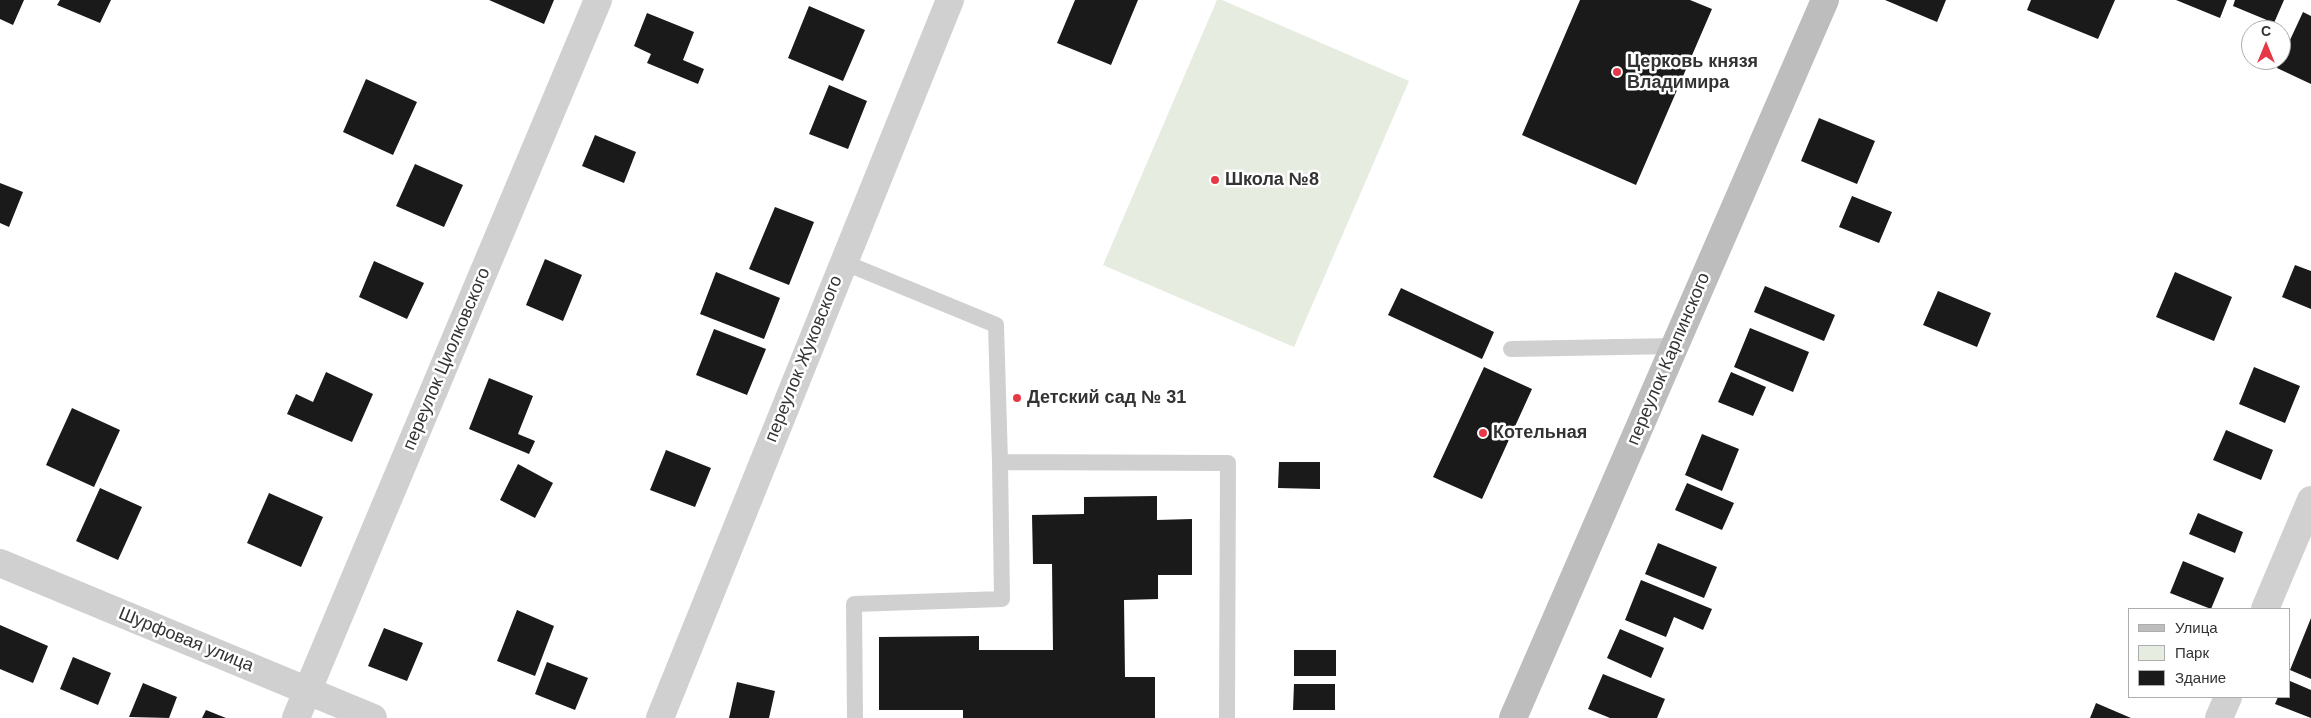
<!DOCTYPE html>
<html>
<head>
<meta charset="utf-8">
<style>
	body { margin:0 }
	#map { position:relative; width:2311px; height:718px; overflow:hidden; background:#fff; font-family:Helvetica,sans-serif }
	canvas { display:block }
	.legend { position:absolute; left:2128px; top:608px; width:162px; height:90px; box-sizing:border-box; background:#fff; border:1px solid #adadad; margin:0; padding:6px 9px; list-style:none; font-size:15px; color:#333 }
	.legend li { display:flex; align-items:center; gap:10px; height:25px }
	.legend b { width:25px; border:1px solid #adadad }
	.north { position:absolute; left:2241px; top:20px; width:50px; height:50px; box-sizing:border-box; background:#fff; border:1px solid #adadad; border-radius:50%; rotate:0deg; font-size:14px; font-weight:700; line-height:20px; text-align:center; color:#333 }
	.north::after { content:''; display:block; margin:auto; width:18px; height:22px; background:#e63946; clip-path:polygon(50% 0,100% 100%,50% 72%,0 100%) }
</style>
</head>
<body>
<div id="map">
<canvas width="2311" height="718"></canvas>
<ul class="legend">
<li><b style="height:6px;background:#bdbdbd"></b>Улица</li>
<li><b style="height:14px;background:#e6ecdf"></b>Парк</li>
<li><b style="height:14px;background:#1a1a1a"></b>Здание</li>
</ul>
<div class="north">С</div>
</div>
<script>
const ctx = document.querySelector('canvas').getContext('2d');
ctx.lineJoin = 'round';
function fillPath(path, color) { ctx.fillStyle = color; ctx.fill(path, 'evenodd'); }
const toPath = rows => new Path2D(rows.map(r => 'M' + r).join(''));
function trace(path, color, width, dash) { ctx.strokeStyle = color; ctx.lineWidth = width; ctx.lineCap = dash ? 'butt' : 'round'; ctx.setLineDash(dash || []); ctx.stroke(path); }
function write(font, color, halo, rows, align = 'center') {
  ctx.font = font + ' Helvetica,sans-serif'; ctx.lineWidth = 5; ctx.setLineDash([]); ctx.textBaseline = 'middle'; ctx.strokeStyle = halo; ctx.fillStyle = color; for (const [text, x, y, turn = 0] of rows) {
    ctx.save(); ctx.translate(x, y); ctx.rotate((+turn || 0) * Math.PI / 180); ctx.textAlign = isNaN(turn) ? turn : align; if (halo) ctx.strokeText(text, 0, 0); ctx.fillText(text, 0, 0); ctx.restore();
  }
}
fillPath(toPath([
	[1217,0,1222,0,1409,81,1294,347,1103,265]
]), '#e6ecdf');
fillPath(toPath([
	[0,0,24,0,13,25,0,19],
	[60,0,111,0,100,23,57,5],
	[489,0,554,0,544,24],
	[1075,0,1138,0,1111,65,1057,43],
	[1580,0,1690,0,1712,9,1636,185,1522,135],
	[1885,0,1946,0,1937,22],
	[2031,0,2115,0,2098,39,2027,10],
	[2176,0,2227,0,2220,18],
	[2235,0,2284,0,2274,23,2233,6],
	[809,6,865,30,843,81,788,58],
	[2303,12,2311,16,2311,84,2277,68],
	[647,13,694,32,683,60,704,69,698,84,647,63,651,54,634,46],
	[366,79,417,102,393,155,343,132],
	[829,85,867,101,848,149,809,134],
	[1819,118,1875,141,1857,184,1801,161],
	[595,135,636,152,624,183,582,166],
	[415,164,463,185,444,227,396,206],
	[0,183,23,192,9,227,0,223],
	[1852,196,1892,212,1879,243,1839,227],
	[775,207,814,222,789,285,749,269],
	[545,259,582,275,563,321,526,305],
	[374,261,424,283,407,319,359,297],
	[2295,265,2311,271,2311,309,2282,297],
	[716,272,780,298,764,339,700,314],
	[2175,272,2232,297,2214,341,2156,317],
	[1765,286,1835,315,1824,341,1754,312],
	[1401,288,1494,332,1482,359,1388,315],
	[1938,291,1991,313,1977,347,1923,325],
	[1750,328,1809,352,1793,392,1734,367],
	[714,329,766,349,747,395,696,375],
	[1484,367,1532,389,1482,499,1433,477],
	[2254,367,2300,386,2285,423,2239,404],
	[326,372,373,394,352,442,287,414,296,394,313,402],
	[1731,372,1766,387,1753,416,1718,402],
	[489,378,533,396,518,434,535,441,529,454,469,429],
	[72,408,120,430,94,487,46,465],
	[2226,430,2273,450,2261,480,2213,460],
	[1702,434,1739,449,1722,491,1685,475],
	[666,450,711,468,695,507,650,490],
	[1279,462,1320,462,1320,489,1278,488],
	[518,464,553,483,535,518,500,500],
	[1687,483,1734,503,1722,530,1675,510],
	[100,488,142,507,118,560,76,541],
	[269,493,323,517,301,567,247,543],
	[1157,496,1157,520,1192,519,1192,575,1158,575,1158,599,1124,600,1125,677,1155,677,1155,718,963,718,963,710,879,710,879,637,979,636,979,650,1053,650,1052,564,1033,564,1032,515,1084,514,1084,497],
	[2198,513,2243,532,2235,553,2189,534],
	[1658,543,1717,567,1704,598,1645,574],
	[2183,561,2224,578,2211,609,2170,593],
	[1641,580,1712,609,1703,630,1674,617,1666,637,1625,620],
	[517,610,554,626,535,676,497,661],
	[2311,618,2311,679,2290,670],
	[0,625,48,646,33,683,0,669],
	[384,628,423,643,407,681,368,666],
	[1620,629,1664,648,1651,678,1607,658],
	[1294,650,1336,650,1336,676,1294,676],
	[73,657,111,673,98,705,60,689],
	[547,662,588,678,575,710,535,694],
	[1603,674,1665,699,1657,718,1610,718,1588,709],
	[2290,681,2311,690,2311,718,2275,704,2278,697,2290,697],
	[737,682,775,691,769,718,729,718],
	[143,683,177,697,169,718,129,717],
	[1294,684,1335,684,1335,710,1293,710],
	[2096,703,2131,718,2090,718],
	[206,710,226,718,202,718]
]), '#1a1a1a');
trace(toPath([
	[843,262,996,325,1000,462,1228,463,1227,718],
	[1511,349,1675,346],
	[855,718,854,604,1002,599,1000,462]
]), '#d0d0d0', 16);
trace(toPath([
	[0,563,373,718],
	[2265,609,2311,500],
	[296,718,598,0],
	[660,718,950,0],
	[2219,718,2228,697]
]), '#d0d0d0', 28);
trace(toPath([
	[1513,718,1825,0]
]), '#bdbdbd', 28);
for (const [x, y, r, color] of [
	[1617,72,5,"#e63946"],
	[1215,180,5,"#e63946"],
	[1017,398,5,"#e63946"],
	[1483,433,5,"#e63946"]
]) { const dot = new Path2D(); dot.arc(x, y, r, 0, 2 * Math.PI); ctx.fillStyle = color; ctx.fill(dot); trace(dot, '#fff', 2); }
write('bold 18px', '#333', '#fff', [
	["Церковь князя",1627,62],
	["Владимира",1627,83],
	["Школа №8",1225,180],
	["Детский сад № 31",1027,398],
	["Котельная",1493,433]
], 'left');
write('18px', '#333', '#fff', [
	["переулок Циолковского",447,359,-67],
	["переулок Жуковского",804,359,-68],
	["переулок Карпинского",1669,359,-67],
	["Шурфовая улица",186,640,22]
]);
</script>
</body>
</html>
